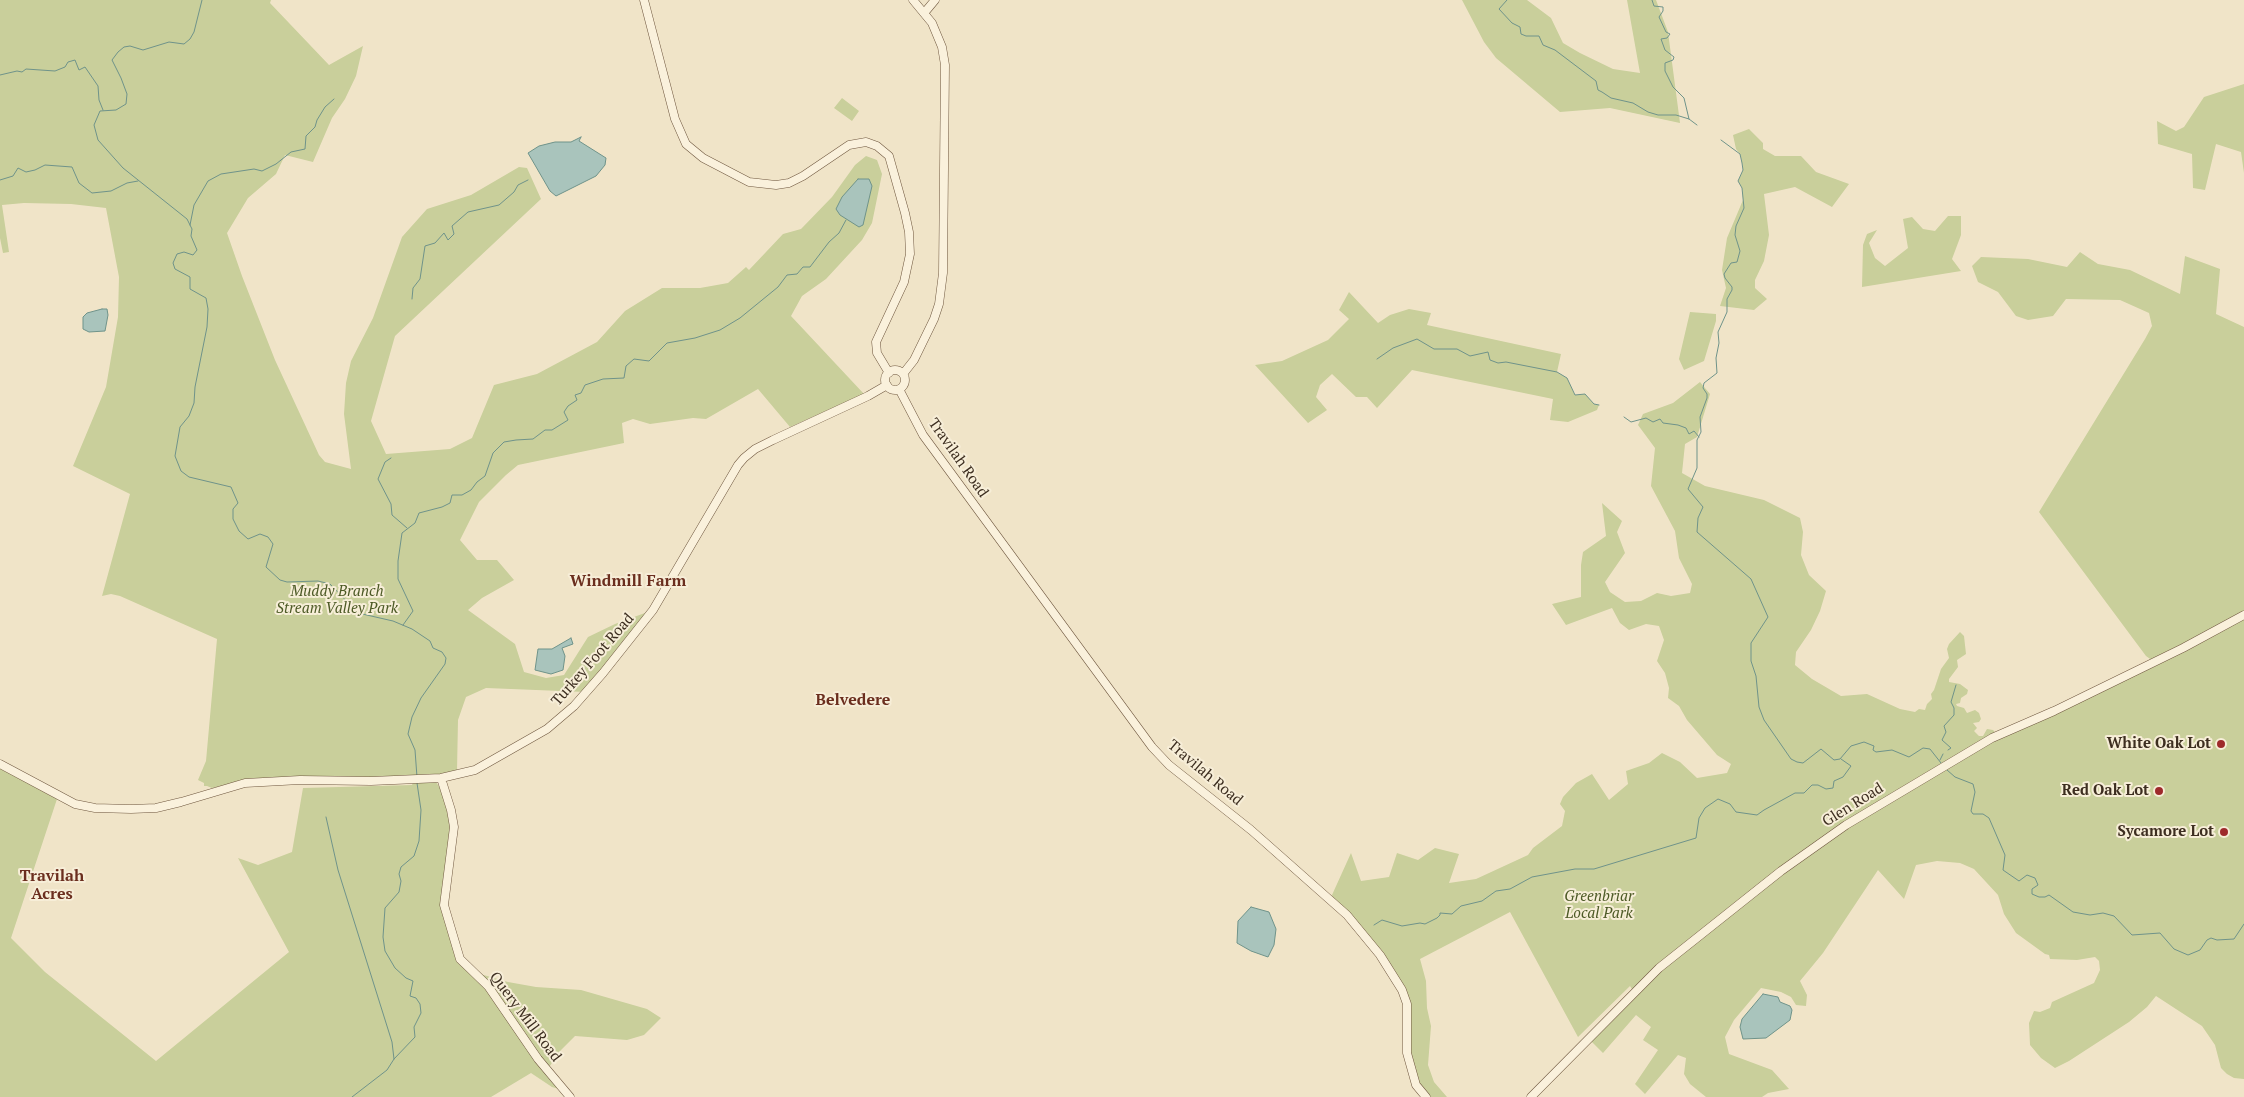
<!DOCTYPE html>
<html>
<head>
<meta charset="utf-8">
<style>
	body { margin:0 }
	canvas { display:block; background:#f0e4c8 }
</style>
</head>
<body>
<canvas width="2244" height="1097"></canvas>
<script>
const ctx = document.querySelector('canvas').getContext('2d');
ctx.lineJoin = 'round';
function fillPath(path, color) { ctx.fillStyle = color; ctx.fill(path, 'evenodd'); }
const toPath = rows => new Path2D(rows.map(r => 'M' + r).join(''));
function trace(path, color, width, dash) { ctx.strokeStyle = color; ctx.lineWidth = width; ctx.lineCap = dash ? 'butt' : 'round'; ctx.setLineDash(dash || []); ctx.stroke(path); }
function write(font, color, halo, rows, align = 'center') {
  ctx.font = font + ' "PT Serif",serif'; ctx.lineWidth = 4; ctx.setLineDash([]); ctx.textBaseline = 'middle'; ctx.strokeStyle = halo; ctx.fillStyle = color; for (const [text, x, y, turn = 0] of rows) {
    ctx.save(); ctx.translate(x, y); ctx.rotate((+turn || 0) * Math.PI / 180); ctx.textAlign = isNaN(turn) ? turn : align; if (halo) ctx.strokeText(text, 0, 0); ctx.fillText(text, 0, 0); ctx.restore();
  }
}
fillPath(toPath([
	[0,0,271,0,270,3,329,65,363,46,356,76,345,99,332,118,313,162,285,155,276,174,248,198,227,233,242,276,275,360,319,455,325,462,351,469,344,414,346,383,351,361,373,318,402,237,427,209,471,195,519,167,527,168,541,199,395,336,371,421,386,454,450,449,472,438,494,385,537,374,597,342,625,311,662,288,700,288,728,283,746,267,749,270,783,234,801,229,832,197,855,165,866,156,877,160,882,174,872,223,862,240,826,279,802,296,791,316,864,394,790,427,758,389,706,419,693,418,650,424,633,419,622,423,624,443,518,465,506,475,479,502,460,540,477,560,497,560,514,580,482,598,468,610,515,644,524,672,546,678,564,675,588,637,615,624,653,610,586,692,486,688,466,697,458,720,457,771,440,774,375,777,258,778,212,788,207,786,204,786,204,783,198,780,206,761,217,639,120,596,111,594,102,596,130,494,73,466,106,387,118,317,119,277,106,208,71,204,24,203,2,205,9,252,3,253,0,238],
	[1462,0,1527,0,1551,18,1563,43,1580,53,1613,69,1640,73,1627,0,1656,0,1668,32,1680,123,1610,108,1560,112,1496,58,1484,42],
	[2244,84,2244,173,2241,152,2216,144,2205,190,2193,188,2192,154,2158,144,2157,121,2176,131,2184,127,2204,97],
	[842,98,859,111,852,121,834,108],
	[1749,129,1763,143,1763,149,1775,156,1801,156,1816,172,1849,184,1832,207,1795,187,1764,194,1769,235,1764,261,1755,280,1755,288,1767,299,1754,310,1720,306,1726,288,1722,270,1727,238,1743,200,1742,188,1738,181,1743,170,1742,163,1740,154,1736,149,1733,135],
	[1948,216,1961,216,1961,235,1952,259,1961,271,1862,287,1863,245,1867,234,1877,230,1869,243,1875,258,1885,266,1908,248,1903,219,1912,217,1923,229,1935,231],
	[2080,252,2098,264,2130,270,2180,294,2185,256,2220,269,2216,314,2244,327,2244,1079,2234,1078,2227,1074,2221,1068,2215,1045,2202,1026,2156,996,2147,1007,2129,1022,2069,1061,2055,1068,2041,1058,2030,1045,2029,1023,2034,1011,2040,1012,2050,1008,2052,1002,2094,983,2100,970,2099,961,2095,957,2077,960,2050,959,2049,955,2045,954,2016,933,2004,914,1998,895,1974,869,1960,863,1937,861,1916,865,1904,899,1878,870,1823,953,1800,981,1807,995,1806,1006,1796,1005,1791,997,1781,992,1761,988,1734,1020,1725,1037,1729,1054,1772,1070,1789,1089,1768,1093,1762,1097,1706,1097,1690,1084,1684,1074,1686,1058,1678,1055,1645,1094,1635,1084,1658,1050,1643,1040,1651,1027,1636,1015,1603,1053,1589,1039,1634,992,1630,986,1578,1037,1510,912,1420,959,1426,981,1427,1008,1431,1026,1428,1065,1434,1082,1447,1097,1426,1097,1421,1092,1407,1053,1407,1004,1380,955,1336,905,1332,895,1351,853,1361,881,1389,877,1397,853,1418,860,1435,848,1459,854,1449,883,1476,879,1528,855,1533,848,1562,826,1565,811,1560,804,1563,797,1576,783,1592,774,1609,800,1628,784,1626,771,1649,763,1662,753,1680,762,1697,778,1727,773,1731,764,1717,755,1687,720,1679,706,1668,698,1669,688,1665,673,1657,661,1664,640,1659,626,1646,624,1629,630,1620,623,1612,608,1566,625,1552,604,1581,597,1581,565,1583,552,1606,536,1602,503,1622,521,1617,532,1625,553,1605,582,1610,592,1625,602,1641,601,1657,593,1671,596,1690,593,1692,584,1679,558,1675,531,1651,486,1655,448,1638,425,1643,414,1673,403,1700,382,1710,394,1697,437,1685,444,1682,473,1705,486,1764,500,1800,518,1803,532,1801,555,1809,575,1826,591,1820,611,1811,630,1796,652,1795,665,1812,679,1841,696,1867,694,1900,709,1915,712,1919,709,1925,710,1927,704,1932,699,1931,694,1934,690,1941,669,1949,658,1947,649,1949,644,1960,632,1964,636,1966,654,1957,660,1958,667,1949,679,1949,682,1960,684,1968,690,1967,694,1961,698,1960,703,1956,704,1957,706,1964,708,1967,713,1975,710,1979,713,1981,719,1979,722,1973,723,1977,728,1974,731,1979,736,1983,736,1987,729,1993,730,1998,735,2153,661,2146,656,2039,512,2145,339,2152,326,2149,313,2120,300,2066,299,2053,316,2028,320,2016,316,1998,292,1978,282,1972,266,1981,257,2028,259,2067,267],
	[1349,292,1378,323,1390,315,1409,309,1431,313,1427,325,1561,354,1557,372,1567,378,1575,395,1585,394,1594,404,1599,405,1597,410,1568,422,1550,420,1553,399,1412,370,1377,408,1367,397,1356,397,1332,374,1320,385,1316,397,1327,410,1308,423,1255,365,1282,361,1328,340,1349,319,1339,310],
	[1690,312,1716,314,1716,321,1704,361,1684,370,1679,359],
	[0,768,57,799,11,938,45,972,156,1061,289,952,238,858,258,865,292,852,303,788,412,785,413,782,436,782,440,788,448,811,450,827,450,843,442,906,466,970,508,982,536,987,581,990,647,1009,661,1018,644,1035,627,1040,575,1036,561,1050,547,1070,566,1091,552,1087,531,1073,491,1097,0,1097]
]), '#c9cf9b');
const water = toPath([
	[581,137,579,141,606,158,605,165,596,176,556,196,550,191,528,153,539,146,555,142,571,142,581,137],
	[858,179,869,179,872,186,863,225,859,227,840,215,836,209,842,197,858,179],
	[102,309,107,309,108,315,105,331,89,332,83,329,83,317,87,313,102,309],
	[571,638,573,644,562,648,565,656,563,670,551,674,535,670,538,649,552,649,571,638],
	[1251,907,1269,912,1276,929,1274,945,1268,957,1251,951,1237,943,1238,921,1251,907],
	[1763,994,1778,997,1780,1002,1790,1006,1792,1010,1790,1020,1766,1038,1743,1039,1740,1027,1742,1019,1763,994]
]);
fillPath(water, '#a9c4bc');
trace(water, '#6f938a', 1);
trace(toPath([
	[202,0,194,32,190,39,184,44,169,42,143,50,130,46,124,47,118,52,112,60,121,78,127,94,126,104,116,110,100,111,94,125,98,140,123,168,187,219,192,229,191,236,197,250,193,255,184,252,177,254,173,263,175,269,190,277,190,289,206,298,208,309,207,327,195,387,194,403,189,416,180,427,175,456,181,471,189,477,231,487,238,503,233,509,233,519,239,531,248,539,260,534,268,537,273,544,266,567,280,580,287,582,318,581,330,584,358,613,393,621,412,629,430,641,433,648,442,652,446,658,445,664,421,698,412,717,408,734,415,750,417,777],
	[1507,0,1499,9,1512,23,1520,27,1521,34,1526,36,1539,36,1543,45,1555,50,1596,81,1598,90,1602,92,1611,98,1633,103,1648,112,1658,115,1676,115,1689,119,1697,125],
	[1652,0,1654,6,1663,7,1663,11,1659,17,1666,32,1670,34,1667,38,1661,39,1665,50,1674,57,1673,60,1665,63,1665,71,1673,87,1684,98,1689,119],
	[0,75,17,71,22,72,26,69,55,71,65,67,68,62,75,60,79,70,85,67,98,86,99,100,103,110],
	[1721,140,1740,154,1742,163,1743,170,1738,181,1742,188,1744,208,1736,226,1735,235,1740,251,1737,262,1731,263,1724,274,1725,278,1732,287,1732,290,1727,299,1727,312,1718,332,1719,343,1716,358,1717,373,1704,383,1703,388,1707,394,1707,398,1700,417,1701,432,1697,440,1697,468,1688,489,1703,507,1698,518,1697,532,1751,579,1768,617,1751,643,1751,661,1756,676,1759,707,1764,720,1791,759,1797,762,1803,763,1821,749,1834,760,1840,759,1851,746,1864,742,1874,746,1873,750,1876,752,1892,750,1909,757,1923,748,1930,749,1941,763],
	[0,180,13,176,18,168,26,172,35,170,45,165,72,167,79,183,92,193,111,191,127,183,138,181],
	[190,225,194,205,208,181,221,174,254,169,262,171,276,164,291,152,305,149,306,136,315,127,317,120,325,107,334,99],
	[412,299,413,288,420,279,425,246,435,243,444,233,448,240,454,234,452,226,468,212,499,205,514,192,518,185,528,180],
	[1377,359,1393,348,1417,339,1434,349,1457,349,1470,356,1488,352,1490,360,1498,363,1506,362,1557,372,1567,378,1575,395,1585,394,1594,404,1599,405],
	[1624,417,1631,422,1646,418,1653,422,1660,419,1663,423,1678,425,1686,428,1689,434,1694,431,1699,437],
	[391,458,385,462,378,479,391,504,392,515,407,528],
	[403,625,413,611,398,579,398,561,402,533,415,523,419,513,442,507,450,503,452,495,462,495,471,490,477,482,485,476,493,453,504,442,516,440,533,439,545,430,552,430,568,420,564,412,568,406,577,400,575,395,581,393,585,385,603,379,624,378,626,366,634,359,649,361,667,343,695,338,720,330,740,318,778,287,787,275,797,274,803,267,810,267,829,242,839,233,846,220],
	[1948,750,1951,748,1942,740,1946,732,1944,726,1954,715,1954,708,1951,702,1956,685],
	[1940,760,1943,754],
	[1947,770,1955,777,1973,784,1975,792,1971,811,1973,814,1983,814,1989,818,2005,855,2003,870,2019,881,2027,875,2035,878,2038,885,2032,889,2032,894,2039,897,2045,897,2049,895,2073,912,2090,915,2103,913,2114,916,2132,935,2160,933,2174,949,2188,955,2200,950,2207,940,2211,938,2217,940,2234,939,2244,924],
	[326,817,338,870,392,1042,394,1059],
	[1374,925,1382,920,1402,926,1420,923,1425,924,1437,918,1440,915,1440,913,1452,914,1461,906,1482,901,1496,891,1510,889,1532,877,1575,869,1594,869,1696,838,1699,818,1705,808,1718,799,1730,804,1736,812,1757,815,1764,810,1795,793,1804,793,1812,785,1818,785,1826,789,1833,788,1834,781,1843,777,1851,766,1841,759],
	[352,1097,387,1070,394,1059,415,1037,414,1027,421,1013,420,1004,416,998,410,996,413,981,406,978,395,968,385,951,383,937,385,908,399,892,401,881,399,874,401,867,414,856,419,841,421,810,417,783]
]), '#6f938a', 1);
const secondary = toPath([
	[644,0,675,119,686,144,703,158,749,182,776,185,789,183,803,176,849,145,866,142,877,146,889,156,905,213,909,232,910,254,904,282,876,342,877,353,889,373],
	[925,12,935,0],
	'885 380a10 10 0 1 1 20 0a10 10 0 1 1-20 0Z',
	[903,374,914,360,934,319,939,304,943,273,945,65,942,47,932,23,913,0],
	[899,389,923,435,1152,747,1169,765,1251,830,1347,915,1380,955,1402,990,1407,1004,1407,1053,1416,1085,1426,1097],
	[0,764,75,804,95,808,131,809,156,808,181,802,245,783,300,780,371,781,441,778,475,770,547,729,574,706,603,673,653,610,738,465,744,458,755,449,773,440,868,396,887,385],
	[441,778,451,810,454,827,444,905,460,959,488,986,538,1059,570,1097],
	[1531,1097,1659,968,1781,871,1846,825,1992,738,2054,711,2183,648,2244,615]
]);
trace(secondary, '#6f573f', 9);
trace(secondary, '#faf1dc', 8);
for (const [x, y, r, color] of [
	[2221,744,5,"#9e2a2b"],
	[2159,791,5,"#9e2a2b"],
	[2224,832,5,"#9e2a2b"]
]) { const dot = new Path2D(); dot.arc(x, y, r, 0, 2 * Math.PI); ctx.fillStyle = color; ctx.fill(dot); trace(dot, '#f7eed8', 2); }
write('15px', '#3d2e20', '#f7eed8', [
	["Travilah Road",958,458,55],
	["Turkey Foot Road",593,660,-49],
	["Travilah Road",1205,773,40],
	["Glen Road",1853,805,-32],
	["Query Mill Road",525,1017,53]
]);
write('italic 15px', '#4d5a26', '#f7eed8', [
	["Muddy Branch",337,592],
	["Stream Valley Park",337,609],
	["Greenbriar",1599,897],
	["Local Park",1599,914]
]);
write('bold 15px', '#3d2e20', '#f7eed8', [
	["White Oak Lot",2211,744],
	["Red Oak Lot",2149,791],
	["Sycamore Lot",2214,832]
], 'right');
write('bold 16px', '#6b2e1e', '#f7eed8', [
	["Windmill Farm",628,581],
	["Belvedere",853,700],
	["Travilah",52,876],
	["Acres",52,894]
]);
</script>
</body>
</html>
